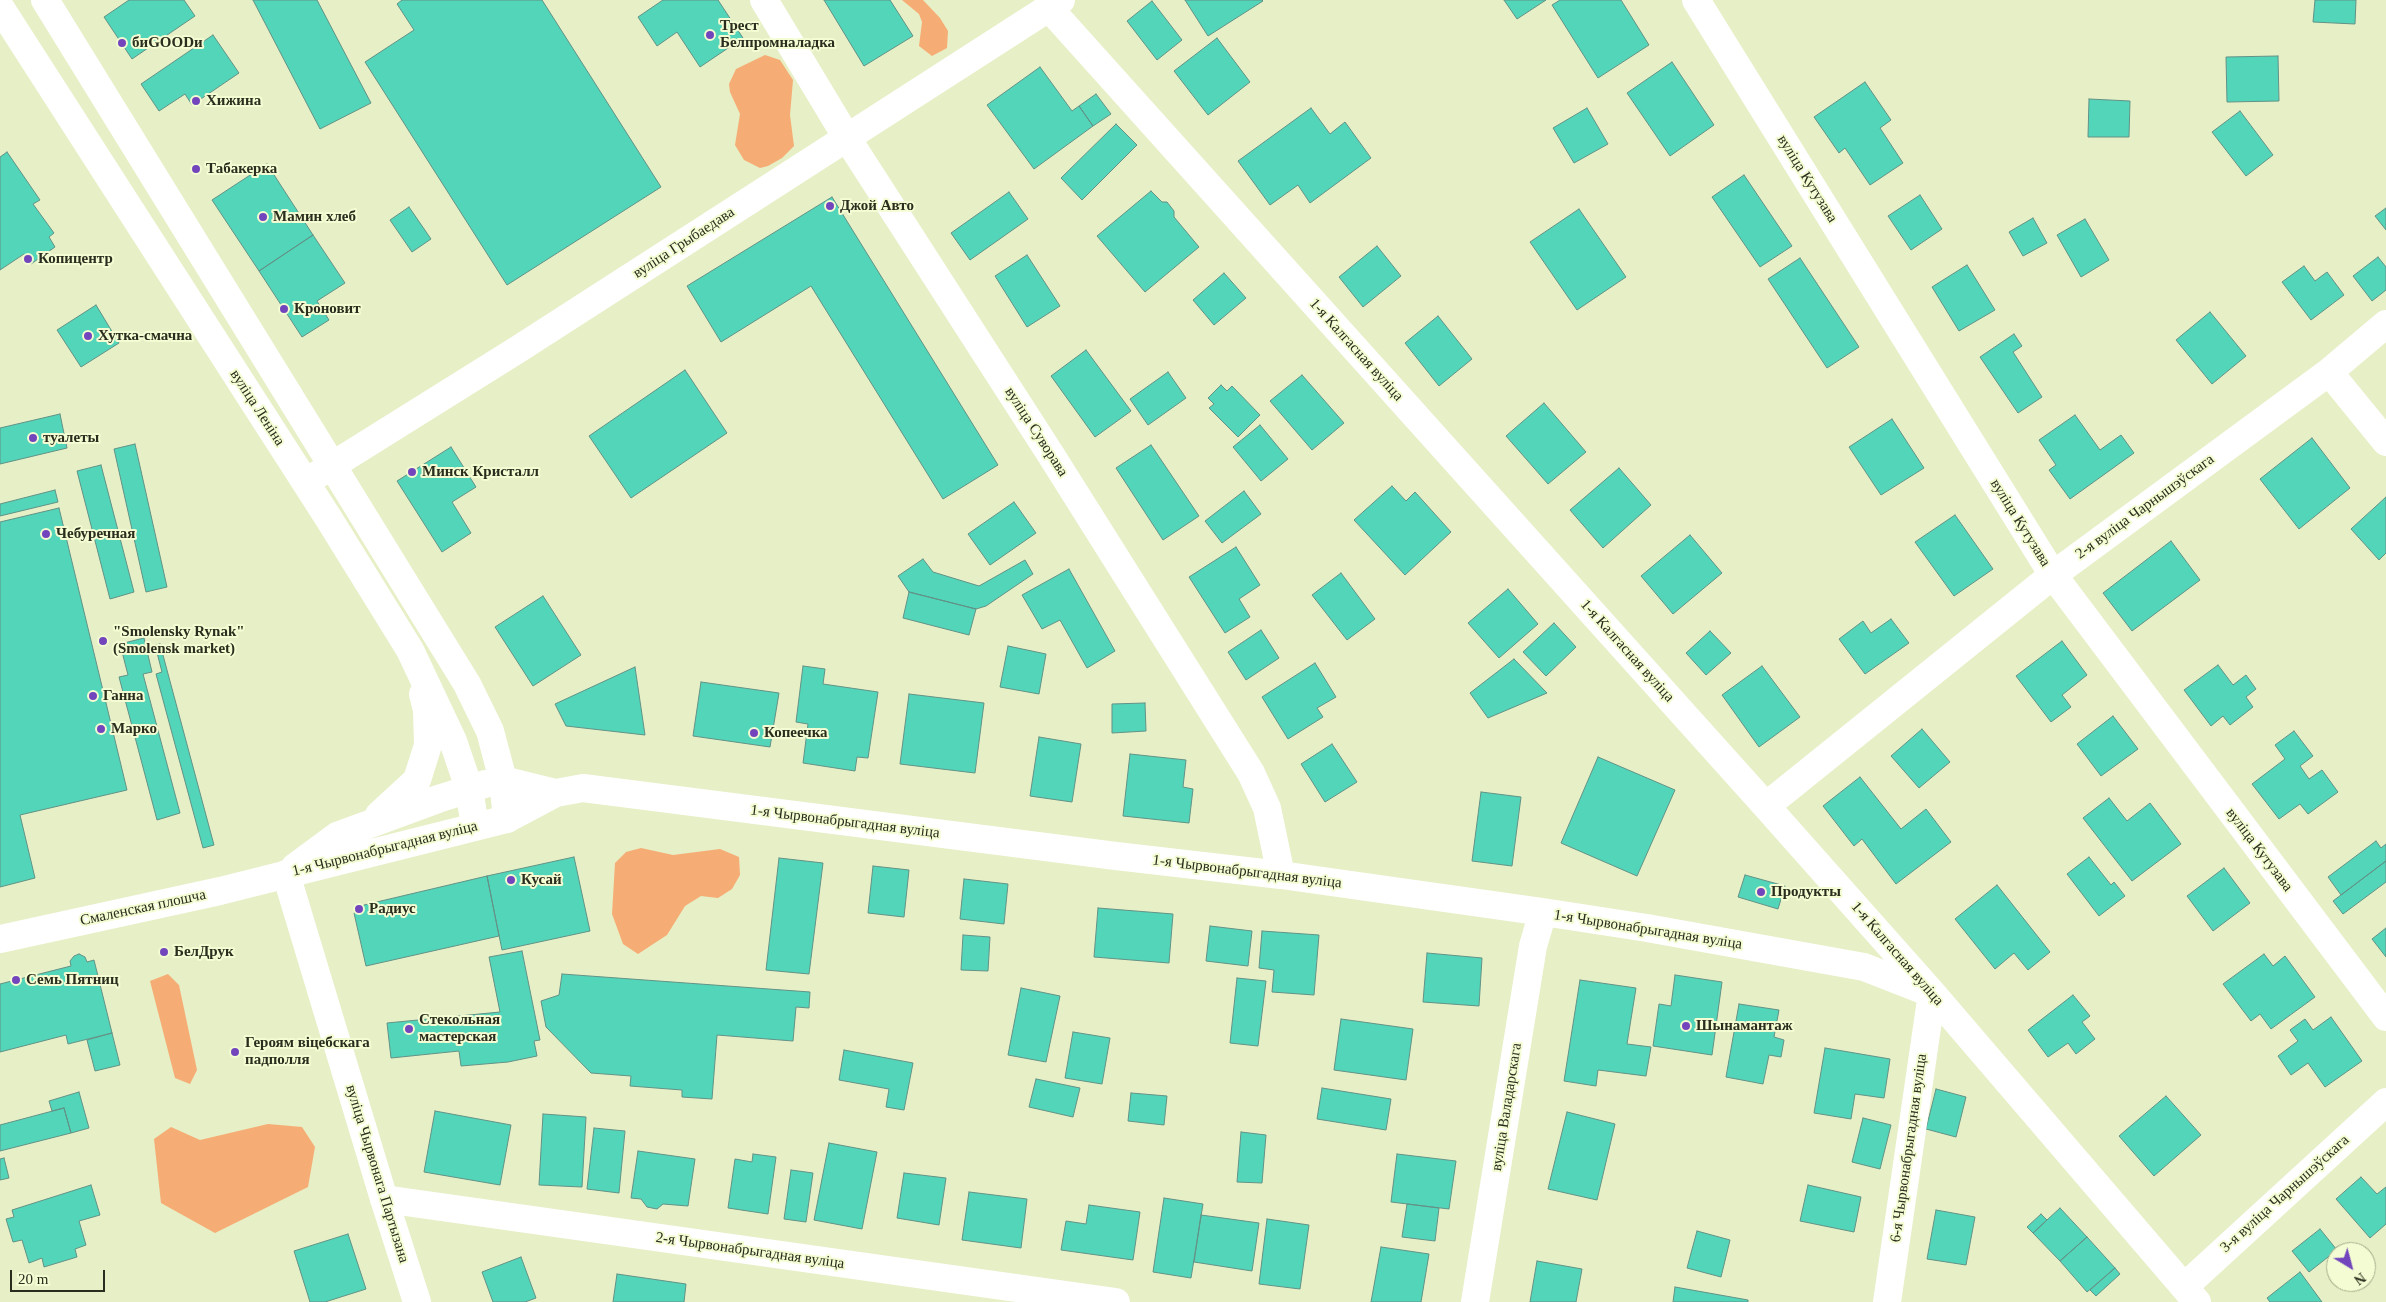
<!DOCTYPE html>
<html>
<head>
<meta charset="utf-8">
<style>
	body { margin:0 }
	#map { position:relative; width:2386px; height:1302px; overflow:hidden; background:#e6efc5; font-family:Georgia,serif }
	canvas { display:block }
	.north { position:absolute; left:2326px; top:1242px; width:50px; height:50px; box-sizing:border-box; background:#f3fcd2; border:1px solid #a3a98a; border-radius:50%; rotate:143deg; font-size:14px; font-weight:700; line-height:20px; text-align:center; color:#2a2d1d }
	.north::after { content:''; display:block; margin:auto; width:18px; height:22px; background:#7245bd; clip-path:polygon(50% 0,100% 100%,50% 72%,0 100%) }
	.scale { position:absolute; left:10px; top:1270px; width:95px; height:22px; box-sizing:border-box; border:2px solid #2a2d1d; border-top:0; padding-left:6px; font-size:15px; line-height:18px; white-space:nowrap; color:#2a2d1d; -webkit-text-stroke:4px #f3fcd2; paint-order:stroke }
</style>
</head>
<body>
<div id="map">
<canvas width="2386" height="1302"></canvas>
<div class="north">N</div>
<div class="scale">20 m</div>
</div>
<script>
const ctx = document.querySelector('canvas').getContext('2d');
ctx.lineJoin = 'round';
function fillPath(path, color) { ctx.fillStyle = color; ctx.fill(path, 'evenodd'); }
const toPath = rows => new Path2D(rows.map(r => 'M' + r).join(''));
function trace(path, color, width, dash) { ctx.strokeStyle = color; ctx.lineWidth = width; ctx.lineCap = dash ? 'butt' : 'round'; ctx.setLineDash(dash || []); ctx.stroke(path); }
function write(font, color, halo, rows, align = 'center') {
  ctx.font = font + ' Georgia,serif'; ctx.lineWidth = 4; ctx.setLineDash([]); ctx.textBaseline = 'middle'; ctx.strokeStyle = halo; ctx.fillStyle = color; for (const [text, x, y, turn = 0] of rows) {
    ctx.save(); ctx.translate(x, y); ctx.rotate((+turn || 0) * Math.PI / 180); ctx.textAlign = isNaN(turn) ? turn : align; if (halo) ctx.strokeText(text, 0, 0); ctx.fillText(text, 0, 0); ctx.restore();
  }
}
fillPath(toPath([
	[902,0,923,0,940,18,948,31,947,48,932,56,919,46,922,22,919,14],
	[765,55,780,60,793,80,790,115,794,146,782,158,768,166,760,168,744,160,735,145,740,114,730,92,729,84,736,69],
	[641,848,673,855,720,849,739,857,740,875,732,889,718,898,701,896,685,906,667,935,638,954,623,944,612,914,615,863,626,852],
	[168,974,179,985,197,1070,190,1084,175,1078,150,981],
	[268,1124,302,1127,315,1147,308,1187,215,1233,161,1203,154,1139,171,1127,200,1140]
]), '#f6ac75');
const building = toPath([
	[129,0,184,0,195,16,132,59,104,17,129,0],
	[253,0,317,0,371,103,320,129,253,0],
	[402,0,542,0,661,187,507,285,365,62,414,30,397,4,402,0],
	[663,0,718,0,743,38,700,67,677,32,657,46,638,17,663,0],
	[824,0,890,0,913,36,864,66,824,0],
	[1185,0,1262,0,1263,1,1208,36,1185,0],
	[1504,0,1546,0,1517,19,1504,0],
	[1560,0,1621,0,1649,45,1598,78,1552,5,1560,0],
	[2315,0,2356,0,2355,24,2313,22,2315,0],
	[1152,1,1182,40,1157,60,1127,21,1152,1],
	[213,35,239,73,192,105,185,94,159,111,141,84,213,35],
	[1217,38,1250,82,1208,115,1174,71,1217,38],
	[2278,56,2279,101,2227,102,2226,57,2278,56],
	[1672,62,1714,125,1670,156,1627,93,1672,62],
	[1040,67,1072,111,1079,106,1093,126,1034,169,987,105,1040,67],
	[1865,82,1891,120,1880,128,1903,163,1870,185,1845,148,1839,153,1814,117,1865,82],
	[1096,94,1111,114,1093,126,1079,106,1096,94],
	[2089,99,2130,101,2129,137,2088,137,2089,99],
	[1311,108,1330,134,1345,122,1371,158,1310,203,1298,185,1270,205,1238,161,1311,108],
	[1587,108,1608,144,1574,163,1553,128,1587,108],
	[2240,111,2273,155,2246,176,2212,132,2240,111],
	[1116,124,1137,145,1082,200,1061,178,1116,124],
	[7,152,40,200,33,204,54,233,49,237,55,247,31,264,24,254,0,270,0,157,7,152],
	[267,164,313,235,259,271,212,200,267,164],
	[1744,175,1792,246,1760,267,1712,197,1744,175],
	[1151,191,1162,202,1167,202,1174,211,1174,217,1199,247,1145,292,1097,236,1151,191],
	[1009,192,1028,219,970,260,951,233,1009,192],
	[1920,195,1942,229,1911,250,1888,216,1920,195],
	[832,197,998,465,943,499,811,286,721,342,687,286,832,197],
	[409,207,431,239,412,252,390,220,409,207],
	[2386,208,2386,230,2375,216,2386,208],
	[1579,209,1626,277,1577,310,1530,242,1579,209],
	[2033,218,2047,243,2023,256,2009,232,2033,218],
	[2085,219,2109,260,2081,277,2057,235,2085,219],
	[313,235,345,283,317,301,329,320,302,337,259,271,313,235],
	[1377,246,1401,276,1363,307,1339,277,1377,246],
	[1027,255,1060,306,1027,327,995,276,1027,255],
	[2378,257,2386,267,2386,290,2372,301,2353,276,2378,257],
	[1800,258,1859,347,1827,368,1768,279,1800,258],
	[1967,265,1995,310,1959,331,1932,287,1967,265],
	[2304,266,2315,281,2327,272,2344,295,2311,320,2282,282,2304,266],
	[1224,273,1246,298,1214,325,1193,300,1224,273],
	[96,305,119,343,81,367,57,330,96,305],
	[2210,312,2246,356,2212,384,2176,340,2210,312],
	[1438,316,1472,359,1439,386,1405,343,1438,316],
	[2014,334,2022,346,2013,352,2042,397,2018,413,1980,357,2014,334],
	[1086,350,1131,411,1095,437,1051,376,1086,350],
	[685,370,727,433,631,498,589,436,685,370],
	[1168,372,1186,398,1148,425,1130,399,1168,372],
	[1302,375,1344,423,1312,450,1270,401,1302,375],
	[1221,385,1227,391,1232,386,1260,415,1238,437,1209,408,1214,404,1208,398,1221,385],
	[1544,403,1586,452,1548,484,1506,436,1544,403],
	[60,414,67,448,0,464,0,428,60,414],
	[2075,415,2100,450,2121,435,2134,453,2070,499,2049,470,2056,465,2039,440,2075,415],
	[1892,419,1924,468,1881,495,1849,447,1892,419],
	[1260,425,1288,459,1261,481,1233,447,1260,425],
	[2312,438,2350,488,2299,529,2260,479,2312,438],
	[135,444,167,587,146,592,114,449,135,444],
	[1151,445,1199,516,1163,540,1116,468,1151,445],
	[451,447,476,487,452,502,471,533,442,552,397,481,451,447],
	[101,465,134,592,110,599,77,471,101,465],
	[1619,468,1651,505,1603,548,1570,510,1619,468],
	[1392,486,1406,501,1415,492,1451,532,1405,575,1354,520,1392,486],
	[55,490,58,502,0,516,0,504,55,490],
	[1244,491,1261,514,1222,543,1205,521,1244,491],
	[2386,497,2386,553,2379,560,2351,529,2386,497],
	[1014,502,1036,533,990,565,968,534,1014,502],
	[59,508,127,790,20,815,35,878,0,887,0,522,59,508],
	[1955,515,1993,569,1954,596,1915,542,1955,515],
	[1690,535,1722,573,1673,614,1641,576,1690,535],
	[2171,541,2200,580,2132,631,2103,593,2171,541],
	[1236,547,1260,585,1239,599,1250,617,1225,633,1189,577,1236,547],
	[923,559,933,572,979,586,1025,560,1033,574,986,606,976,609,909,592,898,576,923,559],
	[1069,569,1115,651,1087,668,1060,620,1042,629,1022,595,1069,569],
	[1341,573,1375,619,1347,640,1312,595,1341,573],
	[1508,589,1538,624,1499,658,1468,623,1508,589],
	[909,592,976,609,969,635,903,618,909,592],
	[543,596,581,655,533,686,495,627,543,596],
	[1891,619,1909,643,1865,674,1839,639,1863,621,1871,633,1891,619],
	[1554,623,1576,647,1546,676,1523,652,1554,623],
	[1261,630,1279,658,1246,680,1228,652,1261,630],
	[1710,631,1731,653,1706,675,1686,653,1710,631],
	[144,638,152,672,143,674,180,813,157,820,119,677,128,675,120,644,144,638],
	[2062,641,2087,675,2062,695,2071,707,2051,722,2016,676,2062,641],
	[160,644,214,845,203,848,156,674,162,672,155,645,160,644],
	[1008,646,1046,654,1039,694,1000,687,1008,646],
	[1514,659,1547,693,1488,718,1470,693,1514,659],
	[1315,663,1336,697,1317,708,1323,717,1288,739,1262,697,1315,663],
	[2218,665,2233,685,2246,675,2256,689,2246,697,2253,707,2230,725,2223,716,2211,726,2184,690,2218,665],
	[803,666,825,669,823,684,878,692,868,758,857,757,855,771,803,763,808,724,796,722,803,666],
	[1762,666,1800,717,1759,747,1722,695,1762,666],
	[635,667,645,735,566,726,555,704,635,667],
	[701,682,779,693,770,747,693,736,701,682],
	[909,694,984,703,975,773,900,764,909,694],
	[1145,703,1146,731,1112,733,1112,704,1145,703],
	[2113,716,2138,749,2101,776,2077,744,2113,716],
	[1922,729,1950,762,1919,788,1891,756,1922,729],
	[2294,731,2313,756,2300,766,2309,779,2322,770,2338,792,2308,814,2300,804,2279,819,2252,784,2285,759,2275,745,2294,731],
	[1039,737,1081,744,1072,802,1030,796,1039,737],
	[1332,744,1357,782,1325,802,1301,764,1332,744],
	[1130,754,1186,760,1183,787,1193,789,1189,823,1123,816,1130,754],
	[1598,757,1675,790,1637,876,1561,843,1598,757],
	[1860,777,1901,829,1926,809,1951,842,1896,884,1862,839,1854,846,1823,806,1860,777],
	[1481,792,1521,797,1512,866,1472,861,1481,792],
	[2109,798,2127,821,2150,803,2181,844,2132,881,2083,818,2109,798],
	[2376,841,2381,848,2386,844,2386,861,2341,895,2328,877,2376,841],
	[574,857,590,931,502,950,487,876,574,857],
	[2089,857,2111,885,2114,882,2125,896,2099,916,2067,874,2089,857],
	[779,858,823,863,809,974,766,970,779,858],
	[2386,861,2386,882,2343,914,2333,901,2386,861],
	[873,866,909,870,904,917,868,913,873,866],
	[2224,868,2250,903,2213,931,2187,896,2224,868],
	[1745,875,1785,886,1778,909,1738,897,1745,875],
	[487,876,499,936,366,966,354,913,364,905,487,876],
	[964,879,1008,884,1004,924,960,919,964,879],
	[1997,885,2050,952,2028,970,2014,953,1995,969,1955,919,1997,885],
	[1098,908,1173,914,1169,963,1094,957,1098,908],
	[1210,926,1252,931,1248,966,1206,961,1210,926],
	[2386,928,2386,957,2372,939,2386,928],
	[1262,931,1319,935,1314,995,1272,992,1274,970,1259,968,1262,931],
	[963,935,990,937,988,971,961,970,963,935],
	[522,951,540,1040,534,1041,537,1056,508,1062,461,1066,459,1051,391,1058,387,1023,500,1012,489,957,522,951],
	[1427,953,1482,958,1479,1006,1423,1002,1427,953],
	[79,954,85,957,87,962,94,960,112,1033,68,1044,66,1035,0,1052,0,984,71,966,70,961,74,956,79,954],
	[2264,954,2273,966,2285,956,2315,997,2271,1029,2260,1014,2251,1021,2223,984,2264,954],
	[562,974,810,992,809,1008,796,1007,793,1041,717,1035,712,1099,682,1097,682,1090,630,1086,631,1076,591,1073,546,1027,541,1001,559,995,562,974],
	[1675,975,1722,982,1712,1055,1653,1046,1659,1004,1671,1006,1675,975],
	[1237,978,1266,981,1258,1046,1230,1043,1237,978],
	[1580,980,1636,988,1627,1044,1651,1047,1646,1076,1598,1070,1596,1086,1564,1081,1580,980],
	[1021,988,1060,996,1046,1062,1008,1055,1021,988],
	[2073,995,2090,1016,2082,1022,2095,1039,2076,1054,2068,1043,2048,1057,2028,1030,2073,995],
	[1739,1004,1779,1010,1774,1037,1784,1040,1781,1057,1769,1055,1763,1084,1726,1077,1739,1004],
	[2331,1017,2362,1061,2325,1087,2308,1063,2291,1075,2278,1056,2298,1041,2290,1030,2305,1019,2313,1030,2331,1017],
	[1341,1019,1413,1029,1406,1080,1334,1070,1341,1019],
	[1073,1032,1110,1038,1102,1084,1065,1078,1073,1032],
	[112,1033,120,1065,95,1071,87,1040,112,1033],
	[1825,1048,1890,1059,1884,1098,1855,1094,1851,1119,1814,1113,1825,1048],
	[844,1050,913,1063,904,1110,886,1107,889,1089,839,1080,844,1050],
	[1036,1079,1080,1088,1073,1117,1029,1107,1036,1079],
	[1322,1088,1391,1099,1386,1130,1317,1119,1322,1088],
	[1936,1089,1966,1097,1956,1137,1926,1129,1936,1089],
	[79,1092,89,1128,71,1133,64,1108,52,1111,49,1101,79,1092],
	[1131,1093,1167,1096,1164,1125,1128,1121,1131,1093],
	[2166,1096,2201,1135,2154,1176,2119,1136,2166,1096],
	[64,1108,71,1133,0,1151,0,1125,64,1108],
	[435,1111,511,1125,500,1185,424,1172,435,1111],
	[1567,1112,1615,1124,1597,1200,1548,1189,1567,1112],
	[543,1114,586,1117,582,1187,539,1185,543,1114],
	[1863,1118,1891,1125,1880,1169,1852,1162,1863,1118],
	[594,1128,625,1131,619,1193,587,1189,594,1128],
	[1241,1132,1266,1135,1262,1183,1237,1182,1241,1132],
	[829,1143,877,1152,862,1229,814,1220,829,1143],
	[638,1151,695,1159,688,1206,663,1204,657,1209,647,1207,641,1199,631,1198,638,1151],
	[753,1154,776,1157,768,1214,728,1208,735,1159,752,1162,753,1154],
	[1397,1154,1456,1161,1449,1209,1391,1202,1397,1154],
	[4,1158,9,1178,0,1180,0,1159,4,1158],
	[791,1170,813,1173,806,1222,784,1219,791,1170],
	[904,1173,946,1178,939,1225,897,1218,904,1173],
	[2361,1177,2377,1194,2386,1187,2386,1224,2370,1238,2336,1199,2361,1177],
	[91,1185,100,1215,79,1221,86,1245,75,1249,77,1257,44,1267,42,1258,29,1263,22,1240,13,1242,6,1219,14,1217,12,1210,91,1185],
	[1808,1185,1861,1197,1854,1232,1800,1221,1808,1185],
	[969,1192,1027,1199,1021,1248,962,1240,969,1192],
	[1164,1198,1203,1204,1191,1278,1153,1272,1164,1198],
	[1407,1204,1439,1208,1435,1241,1402,1237,1407,1204],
	[1089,1205,1140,1212,1133,1260,1061,1250,1066,1221,1086,1224,1089,1205],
	[2060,1208,2087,1237,2060,1261,2033,1233,2060,1208],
	[1936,1210,1975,1217,1966,1265,1927,1259,1936,1210],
	[2041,1214,2047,1220,2033,1233,2027,1227,2041,1214],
	[1201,1215,1259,1223,1252,1271,1194,1262,1201,1215],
	[1267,1219,1309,1225,1300,1289,1259,1284,1267,1219],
	[2320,1229,2337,1250,2309,1272,2292,1251,2320,1229],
	[1697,1231,1730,1240,1721,1277,1687,1268,1697,1231],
	[348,1234,366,1289,325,1302,310,1302,294,1251,348,1234],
	[2087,1237,2115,1268,2087,1292,2060,1261,2087,1237],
	[1381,1247,1429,1254,1421,1302,1371,1302,1381,1247],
	[521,1257,536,1298,525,1302,493,1302,482,1272,521,1257],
	[1537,1261,1582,1269,1576,1302,1530,1302,1537,1261],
	[2115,1268,2120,1274,2096,1296,2090,1290,2115,1268],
	[2300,1272,2322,1302,2270,1302,2267,1298,2300,1272],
	[617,1274,686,1284,684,1302,613,1302,617,1274],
	[1675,1287,1748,1300,1748,1302,1673,1302,1675,1287]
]);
fillPath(building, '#52d5b9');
trace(building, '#629286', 1);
trace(toPath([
	[764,0,847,138,1051,455,1251,773,1267,808,1281,875],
	[1696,0,2053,575,2386,1017],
	[1049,8,1766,806,1932,993,2197,1302],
	[2329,372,2386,442],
	[503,780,556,793],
	[1766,806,2053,575,2329,372,2386,324],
	[507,819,556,793,583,788,1116,856,1281,875,1543,912,1647,928,1864,967,1928,992],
	[384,1199,1116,1302],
	[2184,1287,2386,1102],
	[1475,1302,1533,946,1543,912],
	[1887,1302,1932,993]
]), '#fff', 28);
trace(toPath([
	[0,7,329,519,410,650,453,741,469,788,475,827],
	[317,475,517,350,1061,0],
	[379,815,417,780,428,745,427,710,423,694],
	[295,867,337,836,438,799,485,784],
	[286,874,384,1199,417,1302],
	[0,939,220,891,507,819,503,780,490,731,467,684,45,0]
]), '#fff', 28);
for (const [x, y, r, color] of [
	[710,35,5,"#7245bd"],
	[122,43,5,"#7245bd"],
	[196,101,5,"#7245bd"],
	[196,169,5,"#7245bd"],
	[830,206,5,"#7245bd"],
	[263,217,5,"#7245bd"],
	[28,259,5,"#7245bd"],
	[284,309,5,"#7245bd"],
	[88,336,5,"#7245bd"],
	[33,438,5,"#7245bd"],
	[412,472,5,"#7245bd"],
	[46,534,5,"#7245bd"],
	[103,641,5,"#7245bd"],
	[93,696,5,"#7245bd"],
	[101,729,5,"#7245bd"],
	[754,733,5,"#7245bd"],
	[511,880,5,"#7245bd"],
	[1761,892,5,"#7245bd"],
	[359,909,5,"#7245bd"],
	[164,952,5,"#7245bd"],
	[16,980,5,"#7245bd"],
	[1686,1026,5,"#7245bd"],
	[409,1029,5,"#7245bd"],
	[235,1052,5,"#7245bd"]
]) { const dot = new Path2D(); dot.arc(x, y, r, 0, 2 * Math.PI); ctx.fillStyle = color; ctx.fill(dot); trace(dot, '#f3fcd2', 2); }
write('bold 15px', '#2a2d1d', '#f3fcd2', [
	["Трест",720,26],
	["Белпромналадка",720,43],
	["биGOODи",132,43],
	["Хижина",206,101],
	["Табакерка",206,169],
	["Джой Авто",840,206],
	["Мамин хлеб",273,217],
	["Копицентр",38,259],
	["Кроновит",294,309],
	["Хутка-смачна",98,336],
	["туалеты",43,438],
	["Минск Кристалл",422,472],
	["Чебуречная",56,534],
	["\"Smolensky Rynak\"",113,632],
	["(Smolensk market)",113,649],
	["Ганна",103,696],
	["Марко",111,729],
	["Копеечка",764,733],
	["Кусай",521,880],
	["Продукты",1771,892],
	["Радиус",369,909],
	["БелДрук",174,952],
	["Семь Пятниц",26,980],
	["Стекольная",419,1020],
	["мастерская",419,1037],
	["Шынамантаж",1696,1026],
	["Героям віцебскага",245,1043],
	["падполля",245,1060]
], 'left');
write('15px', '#2a2d1d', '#f3fcd2', [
	["вуліца Кутузава",1807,179,58],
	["вуліца Грыбаедава",684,243,-33],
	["1-я Калгасная вуліца",1356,350,48],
	["вуліца Леніна",257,408,57],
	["вуліца Суворава",1036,432,57],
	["2-я вуліца Чарнышэўскага",2145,507,-36],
	["вуліца Кутузава",2020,523,58],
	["1-я Калгасная вуліца",1627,651,48],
	["1-я Чырвонабрыгадная вуліца",845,822,7],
	["1-я Чырвонабрыгадная вуліца",385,849,-14],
	["вуліца Кутузава",2259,850,53],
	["1-я Чырвонабрыгадная вуліца",1247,872,7],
	["Смаленская плошча",143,908,-12],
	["1-я Чырвонабрыгадная вуліца",1648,930,9],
	["1-я Калгасная вуліца",1897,954,49],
	["вуліца Валадарскага",1507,1107,-81],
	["6-я Чырвонабрыгадная вуліца",1909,1148,-82],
	["вуліца Чырвонага Партызана",377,1174,73],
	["3-я вуліца Чарнышэўскага",2285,1194,-42],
	["2-я Чырвонабрыгадная вуліца",750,1251,8]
]);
</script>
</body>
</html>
